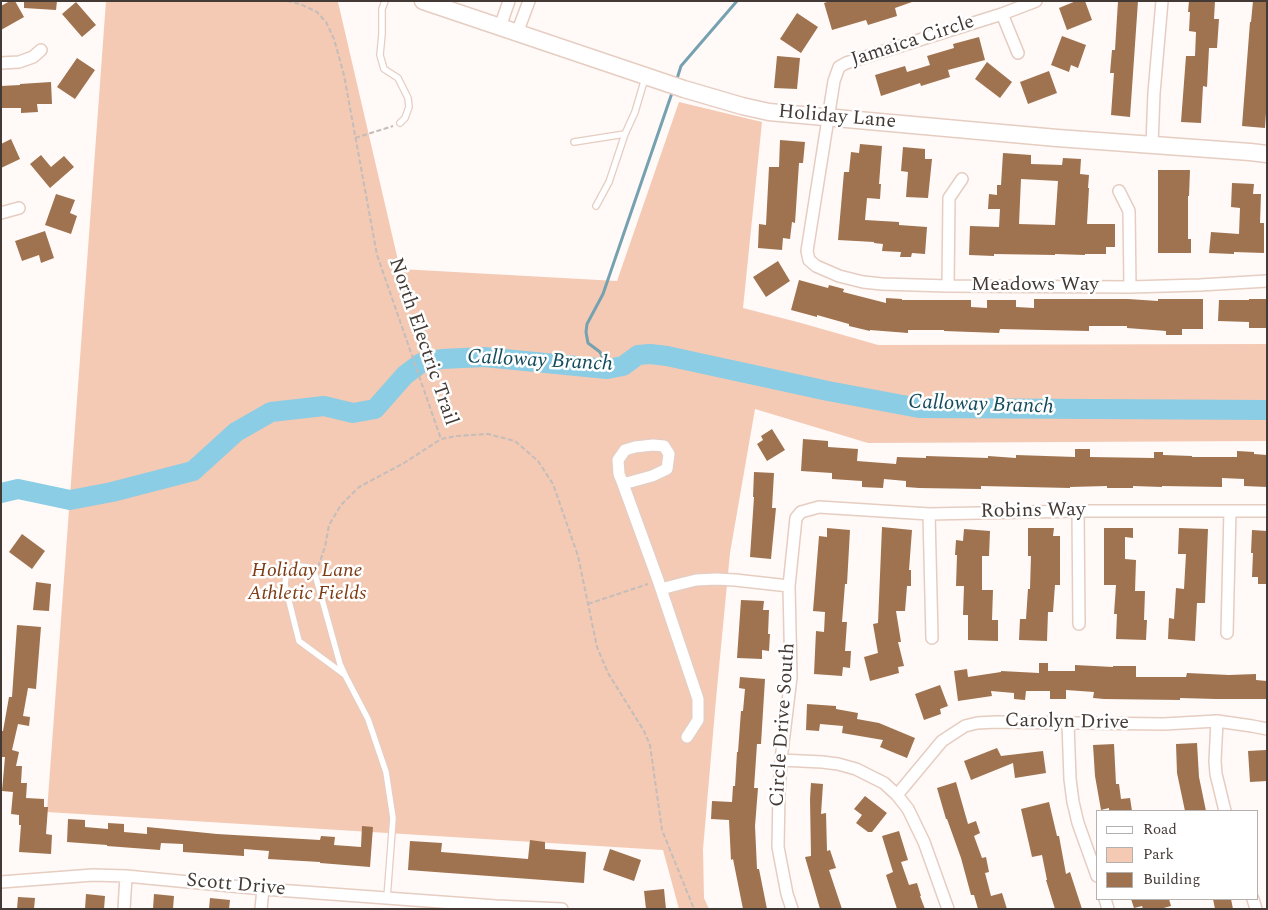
<!DOCTYPE html>
<html>
<head>
<meta charset="utf-8">
<style>
	body { margin:0 }
	#map { position:relative; width:1268px; height:910px; overflow:hidden; background:#fff9f7; font-family:Spectral,serif }
	canvas { display:block }
	.frame { position:absolute; inset:0; border:2px solid #443a35; pointer-events:none }
	.legend { position:absolute; left:1096px; top:810px; width:162px; height:90px; box-sizing:border-box; background:#fff; border:1px solid #b4b0ae; margin:0; padding:6px 9px; list-style:none; font-size:15px; color:#443a35 }
	.legend li { display:flex; align-items:center; gap:10px; height:25px }
	.legend b { width:25px; border:1px solid #b4b0ae }
</style>
</head>
<body>
<div id="map">
<canvas width="1268" height="910"></canvas>
<div class="frame"></div>
<ul class="legend">
<li><b style="height:6px;background:#fff"></b>Road</li>
<li><b style="height:14px;background:#f4cab5"></b>Park</li>
<li><b style="height:14px;background:#9f734f"></b>Building</li>
</ul>
</div>
<script>
const ctx = document.querySelector('canvas').getContext('2d');
ctx.lineJoin = 'round';
function fillPath(path, color) { ctx.fillStyle = color; ctx.fill(path, 'evenodd'); }
const toPath = rows => new Path2D(rows.map(r => 'M' + r).join(''));
function trace(path, color, width, dash) { ctx.strokeStyle = color; ctx.lineWidth = width; ctx.lineCap = dash ? 'butt' : 'round'; ctx.setLineDash(dash || []); ctx.stroke(path); }
function write(font, color, halo, rows, align = 'center') {
  ctx.font = font + ' Spectral,serif'; ctx.lineWidth = 5; ctx.setLineDash([]); ctx.textBaseline = 'middle'; ctx.strokeStyle = halo; ctx.fillStyle = color; for (const [text, x, y, turn = 0] of rows) {
    ctx.save(); ctx.translate(x, y); ctx.rotate((+turn || 0) * Math.PI / 180); ctx.textAlign = isNaN(turn) ? turn : align; if (halo) ctx.strokeText(text, 0, 0); ctx.fillText(text, 0, 0); ctx.restore();
  }
}
fillPath(toPath([
	[106,1,338,2,400,269,617,281,679,102,762,122,743,308,801,323,878,345,1267,344,1267,441,868,443,755,409,730,553,716,699,703,849,704,898,709,909,679,909,663,850,47,812]
]), '#f4cab5');
trace(toPath([
	[676,82,681,66,737,1],
	[597,368,600,366,603,359,600,352,588,343,586,332,587,324,603,294,673,90]
]), '#75a1b0', 3);
trace(toPath([
	[1,493,18,489,70,500,112,492,193,471,236,432,271,412,324,406,353,413,375,409,405,375,421,363,442,359,484,357,607,369,623,366,638,355,650,354,667,356,828,391,919,408,1267,410]
]), '#8acde4', 20);
fillPath(toPath([
	[10,1,15,1,24,17,1,30,1,6],
	[24,1,57,1,56,10,24,8],
	[830,1,912,1,912,2,895,8,897,16,868,25,866,20,832,30,824,3],
	[1076,1,1085,1,1092,20,1067,30,1059,8],
	[1118,1,1138,1,1130,117,1111,115,1114,73,1110,73,1112,50,1115,50],
	[1189,1,1215,1,1214,19,1219,19,1217,48,1209,48,1207,87,1203,86,1201,123,1181,122,1186,56,1195,56,1196,32,1189,31,1190,12,1188,12],
	[1253,1,1267,1,1267,98,1265,128,1242,126,1250,22,1251,22],
	[76,2,96,25,82,37,62,14],
	[797,13,818,27,801,53,780,39],
	[1062,36,1086,45,1078,68,1071,65,1069,72,1051,65],
	[979,37,985,60,948,70,950,77,921,86,920,83,881,96,875,75,905,66,907,72,930,65,927,56,954,48,953,44],
	[777,56,800,58,797,89,774,88],
	[77,58,95,70,75,99,57,87],
	[987,62,1012,82,1000,98,975,79],
	[1049,71,1057,93,1028,104,1020,82],
	[51,82,52,104,37,104,38,112,21,113,21,108,1,108,1,86,20,85,20,84],
	[11,139,20,159,1,168,1,144],
	[780,140,805,142,803,163,799,163,795,223,792,222,790,239,783,238,782,250,758,248,759,224,766,225,769,167,779,167],
	[860,144,882,146,879,184,881,184,880,199,867,198,865,220,899,222,899,225,927,227,925,254,912,253,911,257,900,257,901,252,882,251,883,244,874,243,874,242,838,240,844,172,849,172,851,152,859,153],
	[903,147,925,149,925,159,932,159,928,198,906,197,908,172,901,171],
	[1003,153,1031,155,1031,164,1062,165,1063,158,1081,159,1080,174,1089,175,1088,188,1089,188,1087,224,1115,224,1115,247,1106,247,1106,254,1085,254,1085,255,1055,254,1055,255,994,254,994,256,969,255,970,226,999,227,1000,209,988,209,989,194,997,195,997,185,1001,185],
	[1021,179,1058,181,1055,225,1019,224],
	[41,155,51,167,64,156,74,167,50,188,30,164],
	[1158,170,1190,170,1189,196,1188,196,1188,239,1191,239,1191,253,1158,253],
	[1232,183,1254,184,1253,194,1261,194,1260,223,1264,223,1264,253,1234,252,1234,254,1209,253,1211,232,1239,234,1240,208,1231,207],
	[56,194,75,200,70,213,77,216,71,234,45,225],
	[45,231,54,258,41,263,39,255,22,261,15,241],
	[778,261,790,281,766,297,753,277],
	[799,280,828,288,829,285,844,289,843,292,886,303,886,298,902,299,902,300,971,300,971,307,987,308,987,300,1016,300,1016,307,1034,308,1034,299,1128,299,1158,301,1158,299,1203,299,1203,329,1182,329,1182,335,1166,335,1166,331,1127,328,1127,326,1089,326,1089,331,1000,329,999,333,944,331,944,330,908,330,908,333,870,330,870,331,849,326,849,324,817,315,817,317,791,310],
	[1249,299,1267,299,1267,328,1249,328,1249,322,1218,321,1219,300,1249,300],
	[772,429,785,450,767,461,757,444,763,440,761,436],
	[803,439,828,441,828,447,858,449,857,461,896,464,897,457,926,458,926,456,988,458,988,456,1016,458,1016,455,1075,457,1075,449,1090,449,1090,457,1154,458,1154,452,1163,452,1163,455,1192,456,1192,457,1237,457,1237,451,1254,452,1254,454,1267,455,1267,487,1244,486,1244,479,1222,478,1222,487,1162,486,1162,487,1133,486,1133,488,1107,488,1107,486,1070,487,1070,488,981,486,981,489,919,488,906,487,906,481,884,479,883,488,862,487,862,481,832,479,832,473,801,471],
	[754,472,774,473,772,508,776,508,771,559,750,557,754,497,753,497],
	[882,527,912,530,909,570,911,570,911,586,907,586,905,611,896,611,901,642,898,642,904,666,898,667,899,673,870,681,864,657,878,653,873,624,878,623],
	[827,528,850,530,847,584,845,584,842,622,847,622,845,651,851,651,850,668,843,667,842,676,814,674,816,631,824,632,825,612,813,611,819,536,827,537],
	[1028,528,1054,528,1053,536,1060,536,1060,585,1055,585,1053,612,1048,612,1047,641,1019,640,1020,619,1026,619,1028,589,1030,589,1031,556,1028,556],
	[1104,528,1133,528,1133,538,1125,537,1125,559,1136,560,1135,591,1145,591,1144,620,1147,620,1146,640,1116,639,1117,614,1114,614,1116,585,1104,585],
	[1179,528,1208,529,1205,603,1197,603,1195,641,1168,639,1169,618,1174,619,1176,588,1184,589,1186,554,1178,554],
	[964,529,990,531,989,556,982,556,982,590,993,590,992,620,998,620,998,641,968,640,968,615,963,615,964,586,956,586,957,555,955,555,956,540,963,541],
	[1252,530,1267,531,1267,584,1258,584,1258,577,1252,577,1253,553,1251,553],
	[22,534,45,551,32,569,9,552],
	[36,582,51,584,49,611,33,610],
	[741,600,764,601,763,610,769,610,768,634,770,634,769,651,762,650,762,659,737,658],
	[17,625,41,627,36,689,28,688,23,716,30,717,29,726,18,724,12,750,19,752,16,766,22,766,21,783,27,783,26,798,44,799,44,807,48,807,46,834,52,835,51,854,19,852,21,825,19,825,19,815,11,814,13,792,2,791,5,757,1,757,1,731,3,731,9,697,12,697],
	[1039,663,1048,663,1048,671,1075,671,1075,665,1113,667,1113,666,1136,666,1136,677,1186,677,1187,673,1229,675,1256,674,1256,680,1267,681,1267,699,1216,699,1180,698,1180,700,1104,699,1093,698,1094,692,1066,690,1066,699,1050,699,1050,691,1026,691,1025,700,1014,699,1014,693,991,691,992,696,958,701,954,671,967,669,968,677,1001,672,1001,671,1039,673],
	[740,677,765,679,761,744,757,744,754,788,758,788,755,826,757,869,759,869,767,909,743,909,733,859,731,860,729,820,711,819,712,801,732,802,733,786,735,786,737,752,738,752,741,711,743,711,745,689,739,688],
	[940,685,948,706,940,709,941,714,924,720,915,694],
	[807,704,836,706,836,709,858,713,857,719,879,723,915,738,907,758,880,747,883,740,842,733,843,726,820,724,819,731,806,730],
	[1197,743,1199,777,1206,811,1185,811,1177,773,1176,744],
	[1114,744,1116,784,1119,784,1121,799,1130,798,1132,811,1109,811,1109,808,1101,810,1095,776,1093,745],
	[997,748,1001,756,1043,751,1046,773,1015,778,1013,763,971,780,964,761],
	[1266,750,1267,781,1250,782,1248,751],
	[956,782,968,824,976,821,980,833,974,836,982,858,986,857,989,872,985,873,991,896,1002,893,1007,909,978,909,974,895,971,895,961,858,947,819,946,819,937,788],
	[811,783,823,784,821,814,826,813,827,851,830,850,836,868,829,870,842,909,820,909,805,857,811,856,810,799],
	[865,796,887,813,872,832,868,832,856,823,862,815,854,809],
	[1049,802,1057,836,1059,836,1066,874,1070,872,1082,909,1055,909,1046,880,1047,880,1042,855,1032,857,1021,809],
	[68,819,85,820,85,827,108,829,108,823,124,824,124,832,147,834,147,827,217,834,320,840,321,836,335,837,334,845,361,847,362,826,373,827,370,867,320,863,320,862,268,859,269,851,244,849,244,856,183,852,183,844,161,843,160,850,107,846,107,845,67,842],
	[899,831,908,860,901,862,909,885,917,883,921,896,920,896,925,909,897,909,886,875,893,872,882,836],
	[530,840,545,842,545,849,586,852,584,883,408,870,410,841,442,843,441,852,528,859],
	[610,849,641,860,634,881,603,870],
	[664,889,666,909,646,909,644,891],
	[86,894,105,896,104,909,85,909],
	[154,894,174,896,173,909,153,909],
	[18,897,35,898,34,909,17,909],
	[210,898,230,900,229,909,209,909],
	[1131,899,1169,899,1171,906,1160,909,1143,909,1142,906,1134,908],
	[1213,899,1231,899,1233,909,1215,909]
]), '#9f734f');
const lane = toPath([
	[385,1,382,9,382,34,380,55,384,69,398,78,408,98,409,107,405,118,400,123],
	[574,142,625,134,635,112,645,78],
	[596,206,609,182,625,134],
	[345,675,299,641,285,585,286,576,288,573,294,567,299,566,308,567,315,574,340,664,345,675,368,719,386,772,393,818,387,898]
]);
const street = toPath([
	[1036,1,1002,14,846,63,839,67,834,81,807,251,809,260,816,266,839,276,863,282,882,284,948,286,1130,287,1200,285,1267,281],
	[1002,14,1018,53],
	[500,27,509,1],
	[517,33,529,1],
	[1,63,19,62,33,57,41,50],
	[1152,144,1154,93,1162,1],
	[1119,191,1129,211,1130,287],
	[1,213,19,208],
	[948,286,949,198,962,179],
	[623,484,652,476,667,469,669,454,664,446,653,445,635,447,625,450,618,460,619,474,623,484,658,580,661,589,698,699,698,720,687,737],
	[1078,511,1079,624],
	[929,514,932,638],
	[661,589,680,584,696,580,716,579,735,580,789,586],
	[1227,633,1230,511],
	[1217,721,1215,761,1216,774,1225,811],
	[1068,723,1070,779,1073,802,1078,823,1097,876],
	[781,760,822,762,838,764,856,769,884,783,897,795,908,809,924,842,948,909],
	[897,795,942,741,965,726,977,723,996,722,1164,724,1217,721,1252,726,1267,729],
	[1,882,93,875,126,876,263,889,496,906,562,909],
	[1105,899,1108,909],
	[1253,899,1256,909],
	[124,909,126,876],
	[261,909,263,889],
	[792,909,787,894,778,847,779,792,781,760,791,677,789,586,796,518,801,512,819,507,929,514,1078,511,1267,511]
]);
const secondary = toPath([
	[423,1,684,89,742,106,769,112,1057,138,1250,152,1267,154]
]);
trace(lane, '#e6cdc1', 8);
trace(street, '#e6cdc1', 14);
trace(secondary, '#e6cdc1', 19);
trace(toPath([
	[287,1,300,4,317,12,326,22,334,39,344,75,377,255,441,439,456,436,488,434,515,441,538,461,553,484,578,556,597,647,608,673,644,731,650,745,662,830,694,909],
	[355,138,393,126],
	[318,567,325,547,329,525,341,505,359,487,404,463,441,439],
	[588,604,648,584]
]), '#c4bdba', 2, [5, 2.5]);
trace(lane, '#fff', 5.5);
trace(street, '#fff', 11);
trace(secondary, '#fff', 16);
write('20px', '#443a35', '#fff', [
	["Jamaica Circle",913,42,-18],
	["Holiday Lane",837,118,5],
	["Meadows Way",1035,286],
	["North Electric Trail",422,342,71],
	["Robins Way",1033,512,-1],
	["Carolyn Drive",1067,723,1],
	["Circle Drive South",784,725,-86],
	["Scott Drive",236,886,5]
]);
write('italic 20px', '#7d3b13', '#fff', [
	["Holiday Lane",307,572],
	["Athletic Fields",307,595]
]);
write('italic 21px', '#124b5b', '#fff', [
	["Calloway Branch",540,362,3],
	["Calloway Branch",981,406,2]
]);
</script>
</body>
</html>
